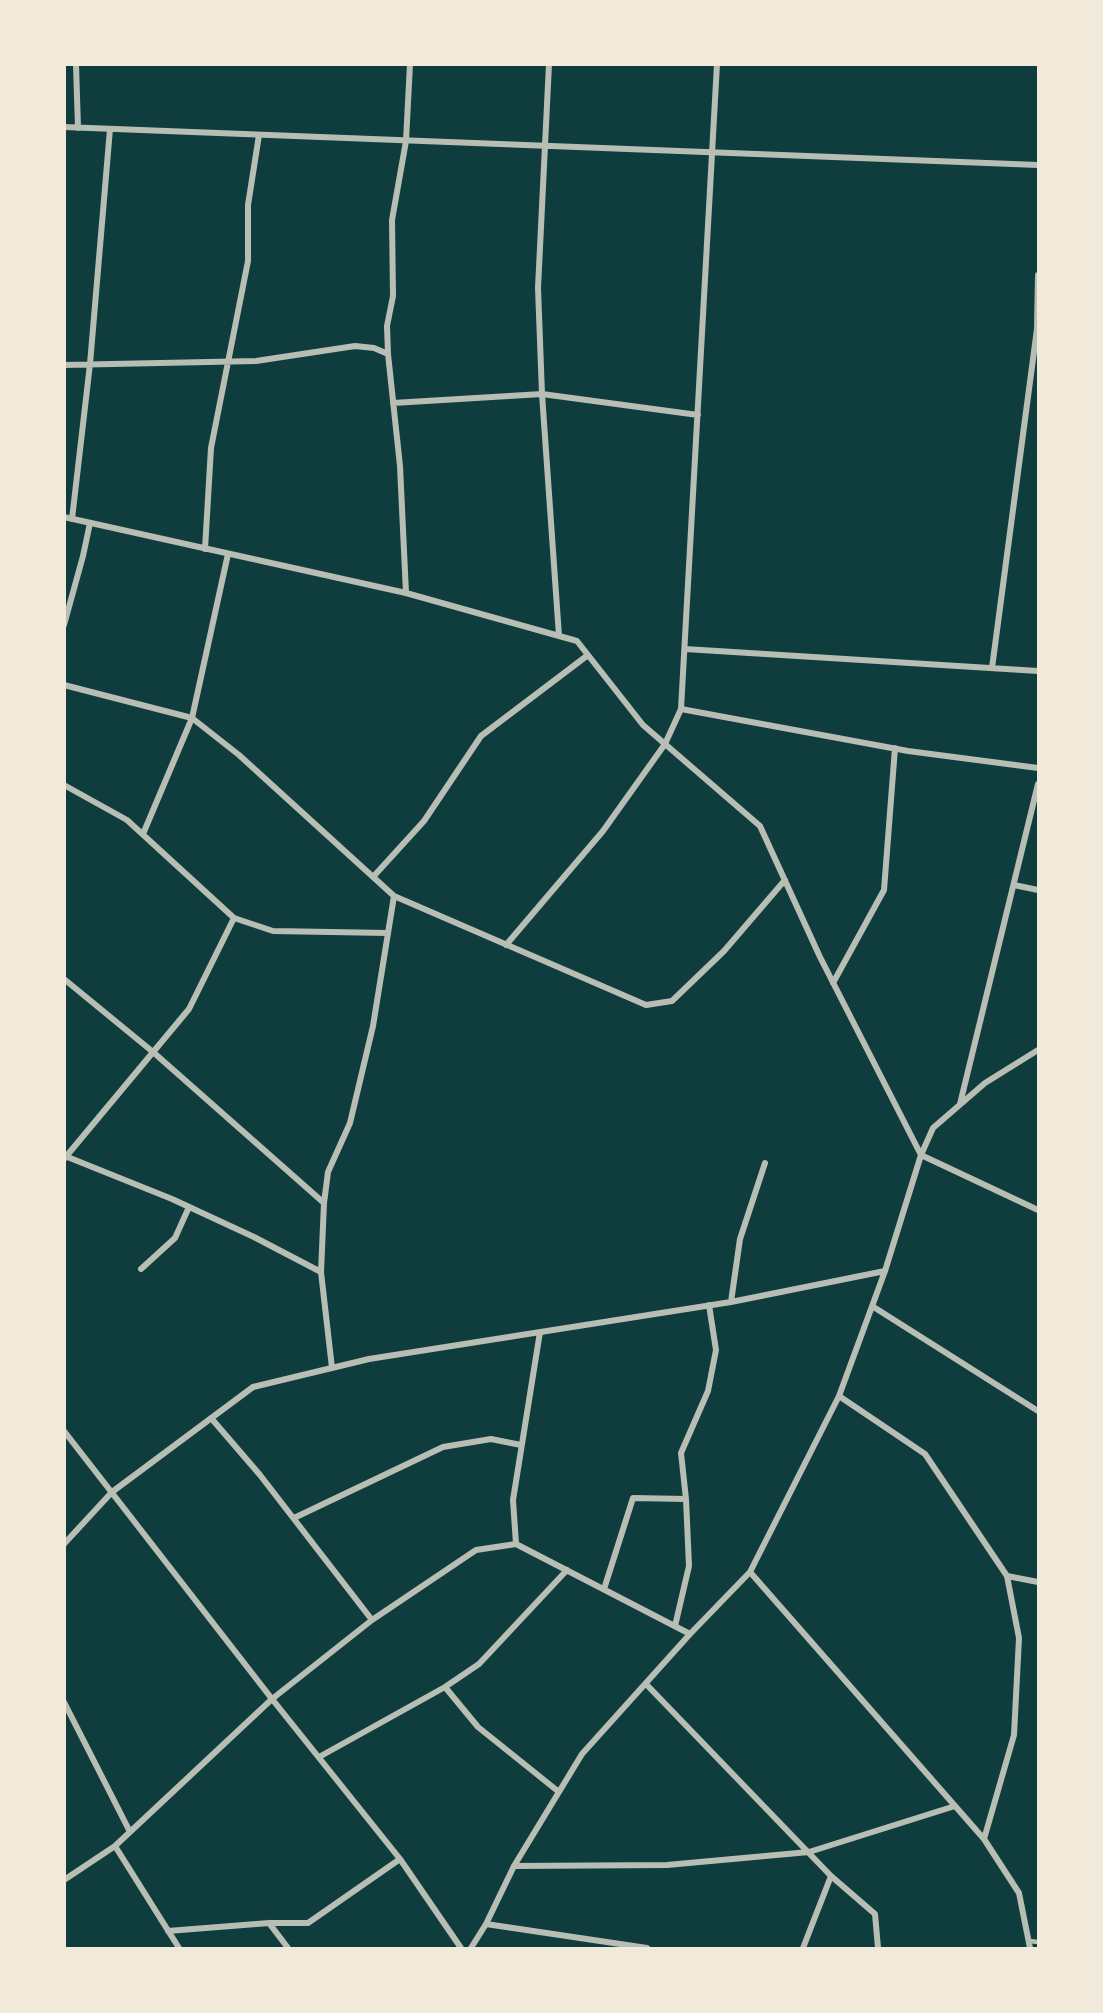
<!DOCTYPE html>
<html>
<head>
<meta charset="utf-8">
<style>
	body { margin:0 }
	#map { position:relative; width:1103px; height:2013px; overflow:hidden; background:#0f3d3e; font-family:Cabin,sans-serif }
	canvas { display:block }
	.frame { position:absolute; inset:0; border:66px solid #f1e9da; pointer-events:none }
</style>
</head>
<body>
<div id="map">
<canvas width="1103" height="2013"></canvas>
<div class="frame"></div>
</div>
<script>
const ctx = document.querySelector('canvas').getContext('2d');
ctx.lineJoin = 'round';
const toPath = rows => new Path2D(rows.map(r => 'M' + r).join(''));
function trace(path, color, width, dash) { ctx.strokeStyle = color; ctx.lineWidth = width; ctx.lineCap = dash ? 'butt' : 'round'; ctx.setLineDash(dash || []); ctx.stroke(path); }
trace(toPath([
	[1029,1941,1038,1942]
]), '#b8beb3', 4.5);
trace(toPath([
	[76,64,78,128],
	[549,64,538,288,542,394,559,636],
	[64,127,1038,165],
	[64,365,256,361,355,346,374,348,388,354],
	[393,403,542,394,698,415],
	[64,517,406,593,577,641,643,725,760,826,820,957,921,1155,1038,1210],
	[72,519,90,364,110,129],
	[205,549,211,448,248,261,248,205,259,135],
	[406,593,400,466,388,354,387,326,393,296,392,220,406,141,410,64],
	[64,625,83,556,90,523],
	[685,649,1038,671],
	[992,668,1037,329,1038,275],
	[64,685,192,718,239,755,394,896,646,1005,672,1001,724,951,785,880],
	[681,709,908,751,1038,768],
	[64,785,127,820,234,918,273,931,388,933],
	[143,834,192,718,228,554],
	[373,877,424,821,481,736,588,655],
	[1014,885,1038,890],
	[506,945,603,831,665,744,681,709,717,64],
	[64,979,153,1052,324,1203],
	[833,983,884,890,895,748],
	[960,1104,1038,784],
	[65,1156,172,1199,254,1237,321,1272],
	[64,1159,189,1009,234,918],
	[141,1269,175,1238,189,1207],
	[731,1302,740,1239,765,1163],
	[872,1306,1038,1411],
	[332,1368,321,1272,324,1203,328,1172,350,1123,373,1026,394,896],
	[839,1396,925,1454,1007,1576,1019,1638,1014,1735,984,1839],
	[211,1418,260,1475,372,1620],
	[64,1431,272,1699,400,1859,461,1948],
	[294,1518,443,1447,491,1439,521,1445],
	[64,1544,112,1492,253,1387,369,1359,731,1302,885,1271],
	[516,1544,513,1500,540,1332],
	[750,1572,984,1839,1019,1893,1030,1948],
	[1007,1576,1038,1582],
	[604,1589,633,1498,686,1499,681,1453,708,1391,716,1350,709,1305],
	[675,1626,689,1566,686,1499],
	[646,1684,831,1876,875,1914,878,1948],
	[445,1687,478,1727,559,1792],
	[64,1702,130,1832],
	[319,1757,445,1687,479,1664,567,1570],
	[115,1846,179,1948],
	[514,1866,667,1865,809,1852,955,1806],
	[64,1880,115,1846,272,1699,372,1620,476,1550,516,1544,690,1634],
	[269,1923,288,1948],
	[486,1924,647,1948],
	[168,1931,269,1923,308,1923,400,1859],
	[471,1948,486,1924,514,1866,582,1754,690,1634,750,1572,839,1396,885,1271,921,1155,933,1128,985,1083,1038,1050],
	[803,1948,831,1876]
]), '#b8beb3', 6);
</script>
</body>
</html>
